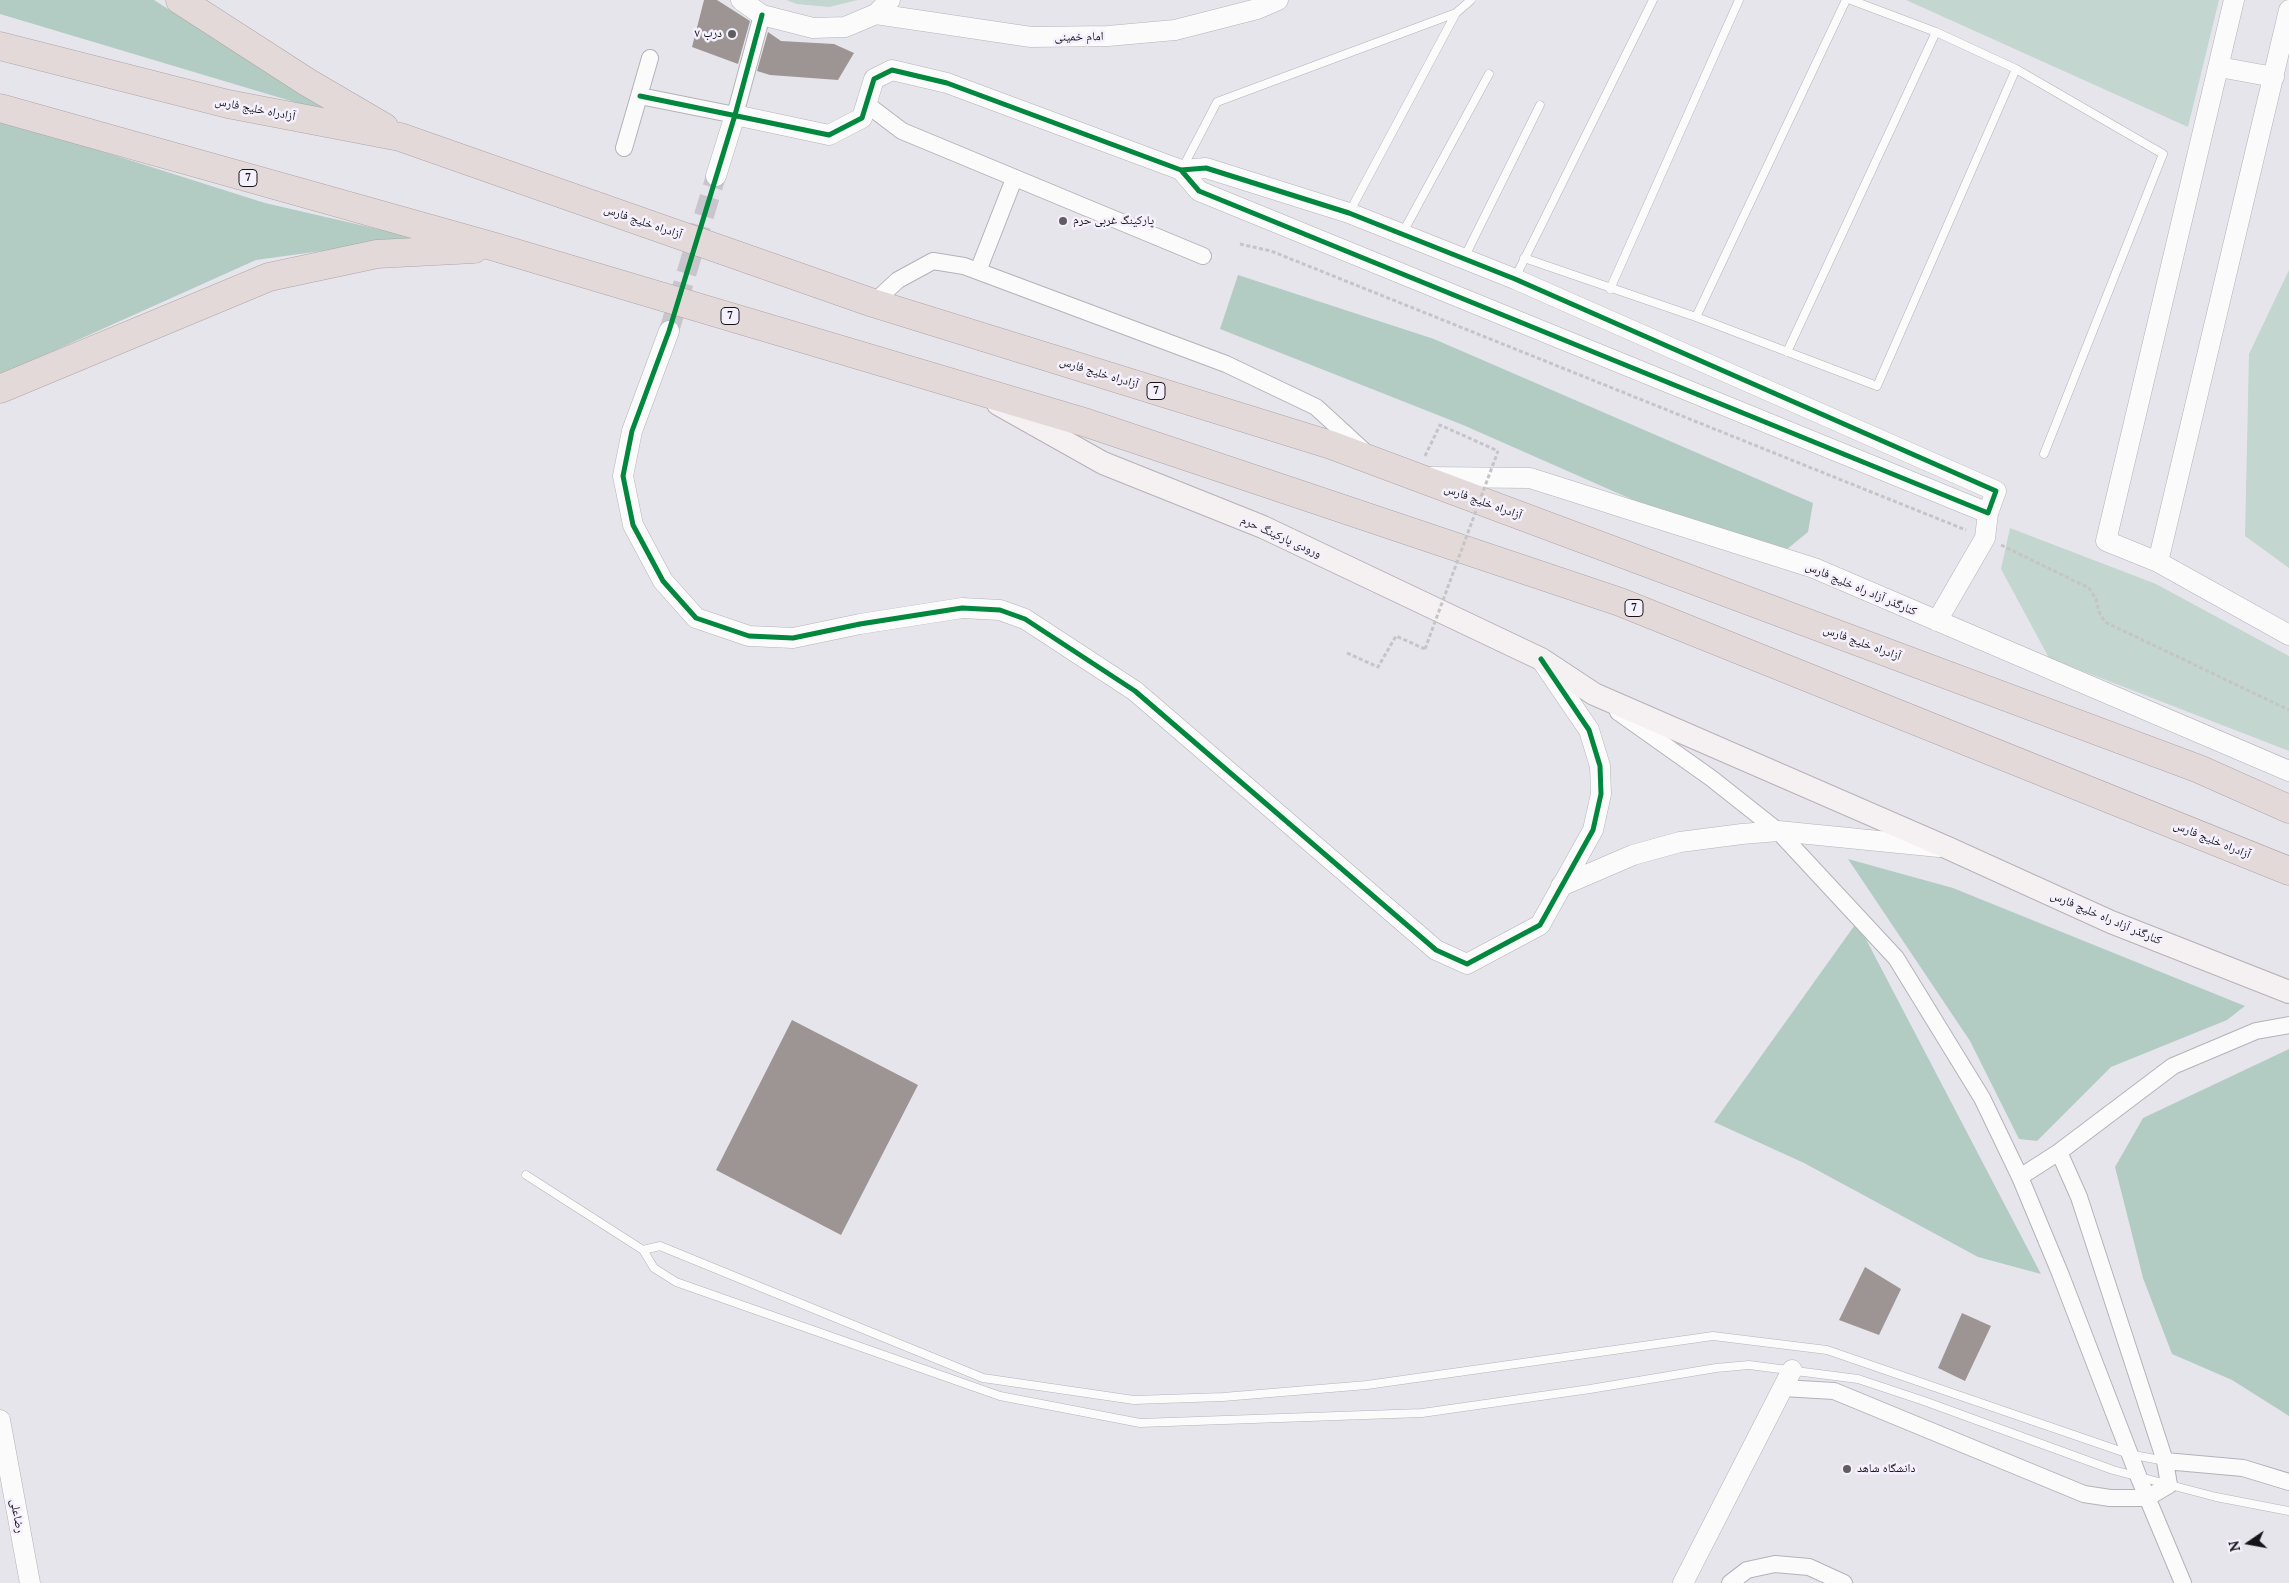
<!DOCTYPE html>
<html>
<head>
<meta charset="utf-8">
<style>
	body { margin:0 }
	#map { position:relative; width:2289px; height:1583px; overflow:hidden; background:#e7e5ec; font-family:Lora,serif }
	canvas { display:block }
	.north { position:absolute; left:2224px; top:1518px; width:50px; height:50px; -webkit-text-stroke:4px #f4f0fd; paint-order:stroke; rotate:258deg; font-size:14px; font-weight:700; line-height:20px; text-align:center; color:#151418 }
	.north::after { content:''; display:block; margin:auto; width:18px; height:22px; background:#151418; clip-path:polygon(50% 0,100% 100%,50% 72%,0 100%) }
</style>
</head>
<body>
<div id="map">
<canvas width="2289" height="1583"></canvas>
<div class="north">N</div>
</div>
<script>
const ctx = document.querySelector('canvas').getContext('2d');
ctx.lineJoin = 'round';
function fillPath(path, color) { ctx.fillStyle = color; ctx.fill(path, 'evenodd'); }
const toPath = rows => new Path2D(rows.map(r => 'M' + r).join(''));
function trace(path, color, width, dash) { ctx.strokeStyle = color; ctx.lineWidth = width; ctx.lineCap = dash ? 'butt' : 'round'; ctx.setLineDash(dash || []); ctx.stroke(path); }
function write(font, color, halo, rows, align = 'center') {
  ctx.font = font + ' Lora,"Noto Naskh Arabic",serif'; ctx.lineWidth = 5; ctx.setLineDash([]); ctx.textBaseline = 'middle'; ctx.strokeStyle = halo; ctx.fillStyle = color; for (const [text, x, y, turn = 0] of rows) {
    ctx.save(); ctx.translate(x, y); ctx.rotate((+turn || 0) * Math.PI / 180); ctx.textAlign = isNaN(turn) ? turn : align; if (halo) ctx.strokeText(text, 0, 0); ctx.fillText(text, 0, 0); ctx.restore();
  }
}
fillPath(toPath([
	[786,0,858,0,829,7,797,4],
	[1906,0,2219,0,2188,127],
	[2289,270,2289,568,2245,536,2249,354],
	[2010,528,2156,584,2289,656,2289,751,2049,658,2001,569]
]), '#c4d6d0');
fillPath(toPath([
	[0,0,154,0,331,113,0,14],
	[0,119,265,203,417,238,256,260,0,375],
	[1238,275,1434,339,1813,503,1808,532,1786,550,1690,525,1463,425,1220,329],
	[1848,859,1953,888,2245,1006,2227,1020,2111,1067,2037,1141,2019,1139,1970,1041],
	[1857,922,2041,1274,1978,1257,1804,1163,1714,1122],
	[2289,1049,2289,1416,2232,1380,2172,1354,2143,1278,2115,1167,2143,1118]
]), '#b3ccc3');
fillPath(toPath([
	[704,0,717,0,750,21,738,64,692,47],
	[768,32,781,41,834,44,854,53,838,80,770,75,757,71],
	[792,1020,918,1085,841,1235,716,1170],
	[1865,1267,1901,1289,1879,1335,1839,1320],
	[1962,1313,1991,1326,1965,1381,1938,1368]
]), '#9d9594');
trace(toPath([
	[669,331,716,176]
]), '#c8c6cc', 20, [20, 10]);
const service = toPath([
	[1851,0,1936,32,2016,69,2163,154,2044,454],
	[1182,169,1217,102,1456,13,1471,0],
	[1350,211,1456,13],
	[1402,234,1489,74],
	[1464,258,1540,105],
	[1524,258,1696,317,1877,386,2016,69],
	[1515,278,1653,0],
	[1610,289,1739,0],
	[1696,317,1846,0],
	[1787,352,1936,32],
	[526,1175,643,1250],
	[2165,1461,2129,1454,1827,1350,1713,1336,1367,1385,1223,1397,1134,1400,983,1378,660,1246,643,1250,654,1268,676,1282,1000,1396,1140,1423,1422,1413,1590,1389,1716,1368,1749,1365,1858,1379,1924,1401,2113,1470,2216,1497,2289,1511]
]);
const minor = toPath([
	[640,96,735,115,762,15],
	[865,103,902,131,1203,256],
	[624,148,650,58],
	[978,271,1014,179],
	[873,303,898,280,933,261,964,266,1226,364,1316,407,1364,451],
	[1618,712,1711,778,1778,831,1896,958,1982,1098,2020,1177,2060,1273,2139,1478,2183,1583],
	[2020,1177,2059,1152,2173,1066,2256,1031,2289,1025],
	[1783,1388,1834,1391,2084,1494,2110,1498,2147,1498,2169,1485,2165,1461,2079,1197,2059,1152],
	[2165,1461,2243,1468,2289,1482],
	[1730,1583,1747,1570,1775,1564,1809,1567,1844,1583]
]);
const tertiary = toPath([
	[741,0,762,15,813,28,845,27,876,14,890,0],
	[2234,0,2106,541,2158,562,2289,635],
	[876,14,1031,37,1108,36,1175,30,1257,9,1278,0],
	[2219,67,2274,77],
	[716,176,735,115,829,135,862,118,874,79,892,70,947,83,1181,170,1206,168,1349,213,1515,279,1996,491,1988,513,1199,191,1181,170],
	[669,331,632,431,623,476,633,525,663,581,696,618,749,636,793,638,860,624,962,608,1000,610,1025,619,1135,691,1436,950,1467,964,1540,925,1593,830,1601,794,1600,766,1589,730,1542,661],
	[1429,477,1530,478,1814,568,2289,771],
	[2158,562,2289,10],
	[1937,621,1985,538,1988,513],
	[1561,886,1633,855,1680,842,1742,834,1778,831,1939,847],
	[0,1420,30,1583],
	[1683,1583,1792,1370]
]);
const secondary = toPath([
	[998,404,1103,463,1263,527,1541,659,1594,694,1948,848,2111,922,2289,992]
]);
const motorway = toPath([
	[180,0,307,82,384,127],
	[0,46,228,104,400,137,873,303,1331,445,2199,769,2289,809],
	[0,108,495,247,1087,423,1620,602,2289,871],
	[0,389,269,277,377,254,474,249]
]);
trace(service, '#b4b2b8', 9);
trace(minor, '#b4b2b8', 18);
trace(tertiary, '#b4b2b8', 21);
trace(secondary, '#b4b2b8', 24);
trace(motorway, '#aea3a6', 29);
trace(toPath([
	[1240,244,1271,251,1966,530],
	[1425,456,1440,425,1498,451],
	[2001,545,2089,588,2096,599,2099,612,2105,622,2289,710],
	[1347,653,1378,667,1396,636,1425,649]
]), '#c5c4c7', 3, [4, 2.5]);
trace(service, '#fbfbfc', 8);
trace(minor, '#fbfbfc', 16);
trace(tertiary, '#fbfbfc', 20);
trace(secondary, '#f5f1f2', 22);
trace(motorway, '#e4d9d9', 28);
trace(toPath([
	[1425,649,1498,451]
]), '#c5c4c7', 3, [4, 2.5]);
trace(toPath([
	[762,15,735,115,669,331,632,431,623,476,633,525,663,581,696,618,749,636,793,638,860,624,962,608,1000,610,1025,619,1135,691,1436,950,1467,964,1540,925,1593,830,1601,794,1600,766,1589,730,1541,659],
	[640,96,829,135,862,118,874,79,892,70,947,83,1181,170,1206,168,1349,213,1515,279,1996,491,1988,513,1199,191,1181,170]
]), '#00873e', 5);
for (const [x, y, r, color] of [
	[732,34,5,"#5e5d62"],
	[1063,221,5,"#5e5d62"],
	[1847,1469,5,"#5e5d62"]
]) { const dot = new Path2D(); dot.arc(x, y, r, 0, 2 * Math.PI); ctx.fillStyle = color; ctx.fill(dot); trace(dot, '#f4f0fd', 2); }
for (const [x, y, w] of [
	[248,178,18],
	[730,316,18],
	[1156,391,18],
	[1634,608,18]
]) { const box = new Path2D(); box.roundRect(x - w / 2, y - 8.5, w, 17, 4); ctx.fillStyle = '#f4f0fd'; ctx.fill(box); trace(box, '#151418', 1); }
write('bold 11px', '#151418', null, [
	["7",248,178],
	["7",730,316],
	["7",1156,391],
	["7",1634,608]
]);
write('12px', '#151418', '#f4f0fd', [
	["درب ۷",722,34,"right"],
	["پارکینگ غربی حرم",1073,221],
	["دانشگاه شاهد",1857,1469]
], 'left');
write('12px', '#151418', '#f4f0fd', [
	["امام خمینی",1079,37,-1],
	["آزادراه خلیج فارس",255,109,11],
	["آزادراه خلیج فارس",643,222,19],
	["آزادراه خلیج فارس",1099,373,17],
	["آزادراه خلیج فارس",1483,502,20],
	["ورودی پارکینگ حرم",1281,537,24],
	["کنارگذر آزاد راه خلیج فارس",1861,589,23],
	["آزادراه خلیج فارس",1862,643,20],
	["آزادراه خلیج فارس",2212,840,22],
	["کنارگذر آزاد راه خلیج فارس",2106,918,23],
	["رضاعلی",17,1516,80]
]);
</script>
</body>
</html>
